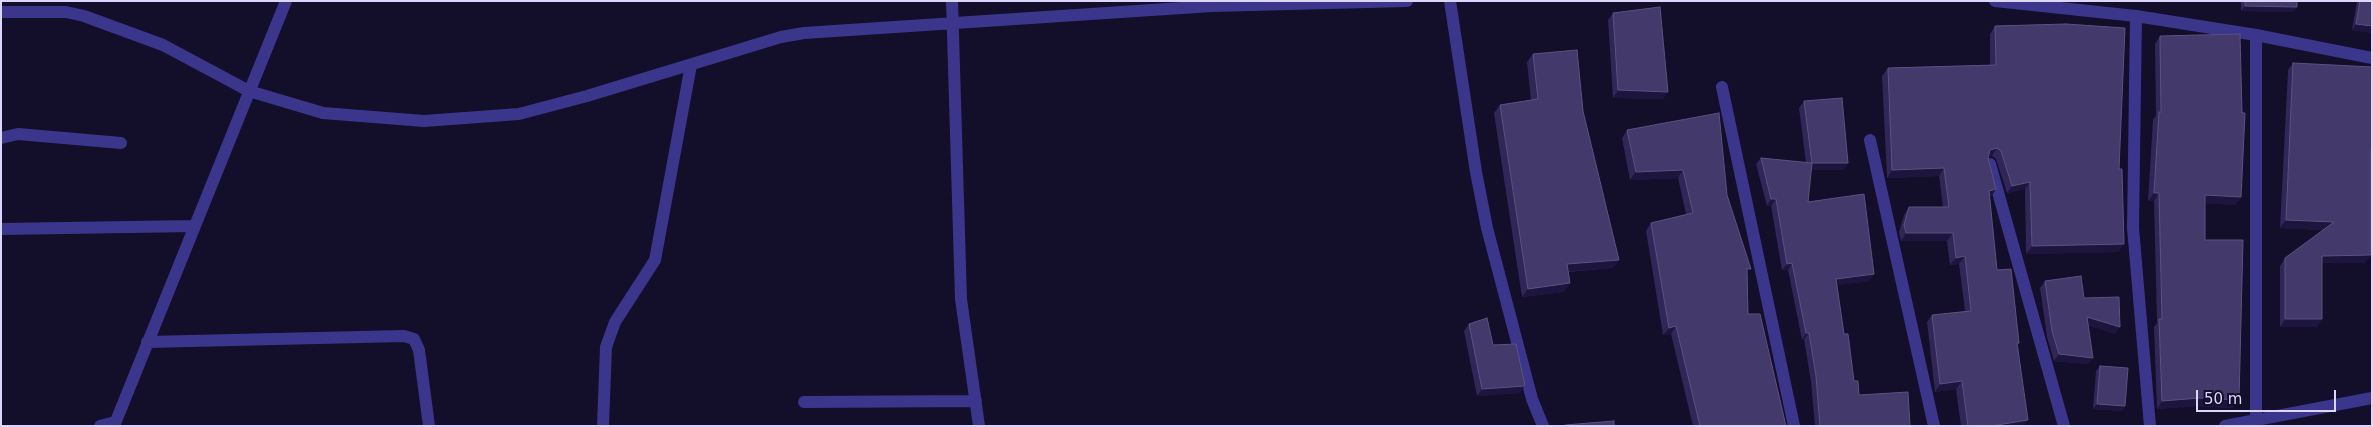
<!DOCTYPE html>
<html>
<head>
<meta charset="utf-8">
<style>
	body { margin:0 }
	#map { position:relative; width:2373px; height:427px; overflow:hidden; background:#130e29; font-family:"DejaVu Sans",sans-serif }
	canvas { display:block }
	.frame { position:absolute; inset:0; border:2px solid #dcd6ff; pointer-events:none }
	.scale { position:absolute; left:2196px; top:390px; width:140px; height:22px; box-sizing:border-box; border:2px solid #dcd6ff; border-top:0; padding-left:6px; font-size:15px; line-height:18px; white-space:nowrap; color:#dcd6ff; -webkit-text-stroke:4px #130e29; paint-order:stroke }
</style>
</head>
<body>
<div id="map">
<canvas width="2373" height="427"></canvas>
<div class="frame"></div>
<div class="scale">50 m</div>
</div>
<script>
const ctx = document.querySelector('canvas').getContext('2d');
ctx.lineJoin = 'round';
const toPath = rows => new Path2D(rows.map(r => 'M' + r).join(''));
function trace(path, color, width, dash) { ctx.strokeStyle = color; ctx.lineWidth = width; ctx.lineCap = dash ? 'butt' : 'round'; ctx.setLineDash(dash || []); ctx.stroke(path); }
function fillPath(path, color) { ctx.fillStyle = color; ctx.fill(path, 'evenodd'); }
trace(toPath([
	[952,1,961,299,979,426],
	[1450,1,1476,172,1487,228,1532,399,1543,426],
	[1995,1,2136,16,2256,35,2372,58],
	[1,12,66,12,84,16,163,45,249,91,323,113,424,121,519,114,587,96,781,37,804,33,1212,6,1407,1],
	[2136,16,2133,228,2150,426],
	[1722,87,1794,426],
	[1,138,18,134,121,143],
	[1870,140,1934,426],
	[1990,164,2064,426],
	[1,229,194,226],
	[147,342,404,336,414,339,419,350,429,426],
	[804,402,976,401],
	[2256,422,2256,35],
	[100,426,115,422],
	[114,426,286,1],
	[603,426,606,347,615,322,655,260,691,65],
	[2225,426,2372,398]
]), '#3b368b', 12);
fillPath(toPath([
	[2241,1,2297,1,2297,7,2293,12,2241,11],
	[2357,1,2372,1,2372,33,2352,30],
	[1613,13,1663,99,1613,98,1608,20],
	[1995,26,2119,169,2124,244,2118,252,2026,254,2025,189,2007,193,1996,159,1992,156,1988,157,1991,197,1990,197,1997,270,2019,343,2017,346,2024,426,1961,426,1956,389,1935,392,1927,322,1932,315,1965,311,1959,264,1950,265,1947,241,1901,241,1899,232,1904,215,1909,207,1943,207,1939,176,1887,178,1882,76,1888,68,1990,65,1990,34],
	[2160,36,2241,197,2235,205,2205,203,2205,240,2233,408,2195,406,2157,409,2154,327,2157,323,2154,201,2148,201,2153,119,2156,116,2155,44],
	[1533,54,1583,111,1619,260,1613,268,1568,272,1564,292,1522,297,1494,113,1500,105,1531,100,1527,62],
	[2293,63,2371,158,2365,263,2322,263,2322,319,2317,327,2280,327,2280,266,2285,258,2324,230,2280,228,2288,70],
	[1804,101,1843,170,1811,170,1808,202,1874,274,1869,281,1837,285,1844,334,1854,381,1859,395,1910,426,1815,426,1811,382,1804,339,1802,340,1788,270,1782,270,1771,206,1767,206,1756,164,1761,158,1806,163,1799,108],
	[1627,130,1727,195,1747,274,1748,314,1786,426,1693,426,1671,334,1663,335,1646,231,1651,223,1686,214,1678,178,1630,180,1622,138],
	[2045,281,2084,298,2115,334,2088,325,2089,364,2054,361,2047,337,2040,288],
	[1469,324,1493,345,1520,393,1477,396,1464,331],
	[2100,366,2125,406,2122,411,2093,409,2096,371]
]), '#312658');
fillPath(toPath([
	[2245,6,2297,7,2293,12,2241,11],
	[2356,24,2372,26,2372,33,2352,30],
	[1618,90,1668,92,1663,99,1613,98],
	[1997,148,1992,156,1985,158,1990,150],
	[1812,163,1848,163,1843,170,1807,170],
	[1944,168,1939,176,1887,178,1892,170],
	[1683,170,1678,178,1630,180,1636,172],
	[2030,182,2025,189,2007,193,2012,186],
	[1996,189,1991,197,1984,199,1989,191],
	[2154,193,2159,193,2154,201,2148,201],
	[2205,195,2241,197,2235,205,2199,203],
	[1771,199,1776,199,1771,206,1767,206],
	[2286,220,2334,222,2328,230,2280,228],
	[1906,233,1953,233,1947,241,1901,241],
	[2124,244,2118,252,2026,254,2032,246],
	[2371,255,2365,263,2317,263,2322,256],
	[1965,256,1959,264,1950,265,1956,258],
	[1619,260,1613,268,1561,272,1567,264],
	[1792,263,1788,270,1782,270,1787,264],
	[1874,274,1869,281,1832,286,1836,279],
	[1570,283,1564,292,1522,297,1528,289],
	[2087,317,2120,327,2115,334,2083,323],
	[2285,319,2322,319,2317,327,2280,327],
	[1676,326,1671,334,1663,335,1669,328],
	[1806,333,1809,333,1804,339,1802,340],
	[2059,354,2093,358,2089,364,2054,361],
	[1962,381,1956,389,1935,392,1940,384],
	[1525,386,1520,393,1477,396,1482,389],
	[2200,398,2239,400,2233,408,2195,406,2157,409,2162,401],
	[2097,404,2125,406,2122,411,2093,409],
	[2028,420,2024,426,1991,426]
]), '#1d153d');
const building = toPath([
	[2245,1,2297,1,2297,7,2245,6,2245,1],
	[2360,1,2372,1,2372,26,2356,24,2360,1],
	[1660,7,1668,92,1618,90,1613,13,1660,7],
	[2066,24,2125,28,2119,169,2122,169,2124,244,2032,246,2030,182,2012,186,2001,151,1997,148,1990,150,1988,158,1996,189,1989,191,1997,270,2011,269,2019,343,2017,343,2028,420,1991,426,1968,426,1962,381,1940,384,1932,315,1971,311,1965,256,1956,258,1953,233,1906,233,1904,225,1909,207,1949,207,1944,168,1892,170,1888,68,1996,65,1995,26,2066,24],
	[2240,34,2242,113,2245,113,2241,197,2205,195,2205,240,2243,240,2239,400,2200,398,2162,401,2159,319,2162,319,2159,193,2154,193,2159,112,2161,112,2160,36,2240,34],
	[1577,50,1583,111,1619,260,1567,264,1570,283,1528,289,1500,105,1538,99,1533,54,1577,50],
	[2293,63,2372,67,2372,150,2371,150,2371,255,2322,256,2322,319,2285,319,2285,258,2334,222,2286,220,2293,63],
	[1842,98,1848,163,1812,163,1804,101,1842,98],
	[1719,113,1727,195,1751,269,1747,269,1748,314,1760,314,1786,426,1700,426,1676,326,1669,328,1651,223,1693,213,1683,170,1636,172,1627,130,1719,113],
	[1761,158,1812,163,1808,202,1864,194,1874,274,1836,279,1844,334,1848,334,1854,381,1858,381,1859,395,1908,392,1910,426,1820,426,1816,376,1809,333,1806,333,1792,263,1787,264,1776,199,1771,199,1761,158],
	[2081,276,2084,298,2119,297,2120,327,2087,317,2093,358,2059,354,2052,331,2045,281,2081,276],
	[1487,318,1493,345,1516,344,1525,386,1482,389,1469,324,1487,318],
	[2100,366,2128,368,2125,406,2097,404,2100,366],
	[1614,421,1614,426,1565,426,1565,425,1614,421]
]);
fillPath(building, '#43396a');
trace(building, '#5b5281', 1);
</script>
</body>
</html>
